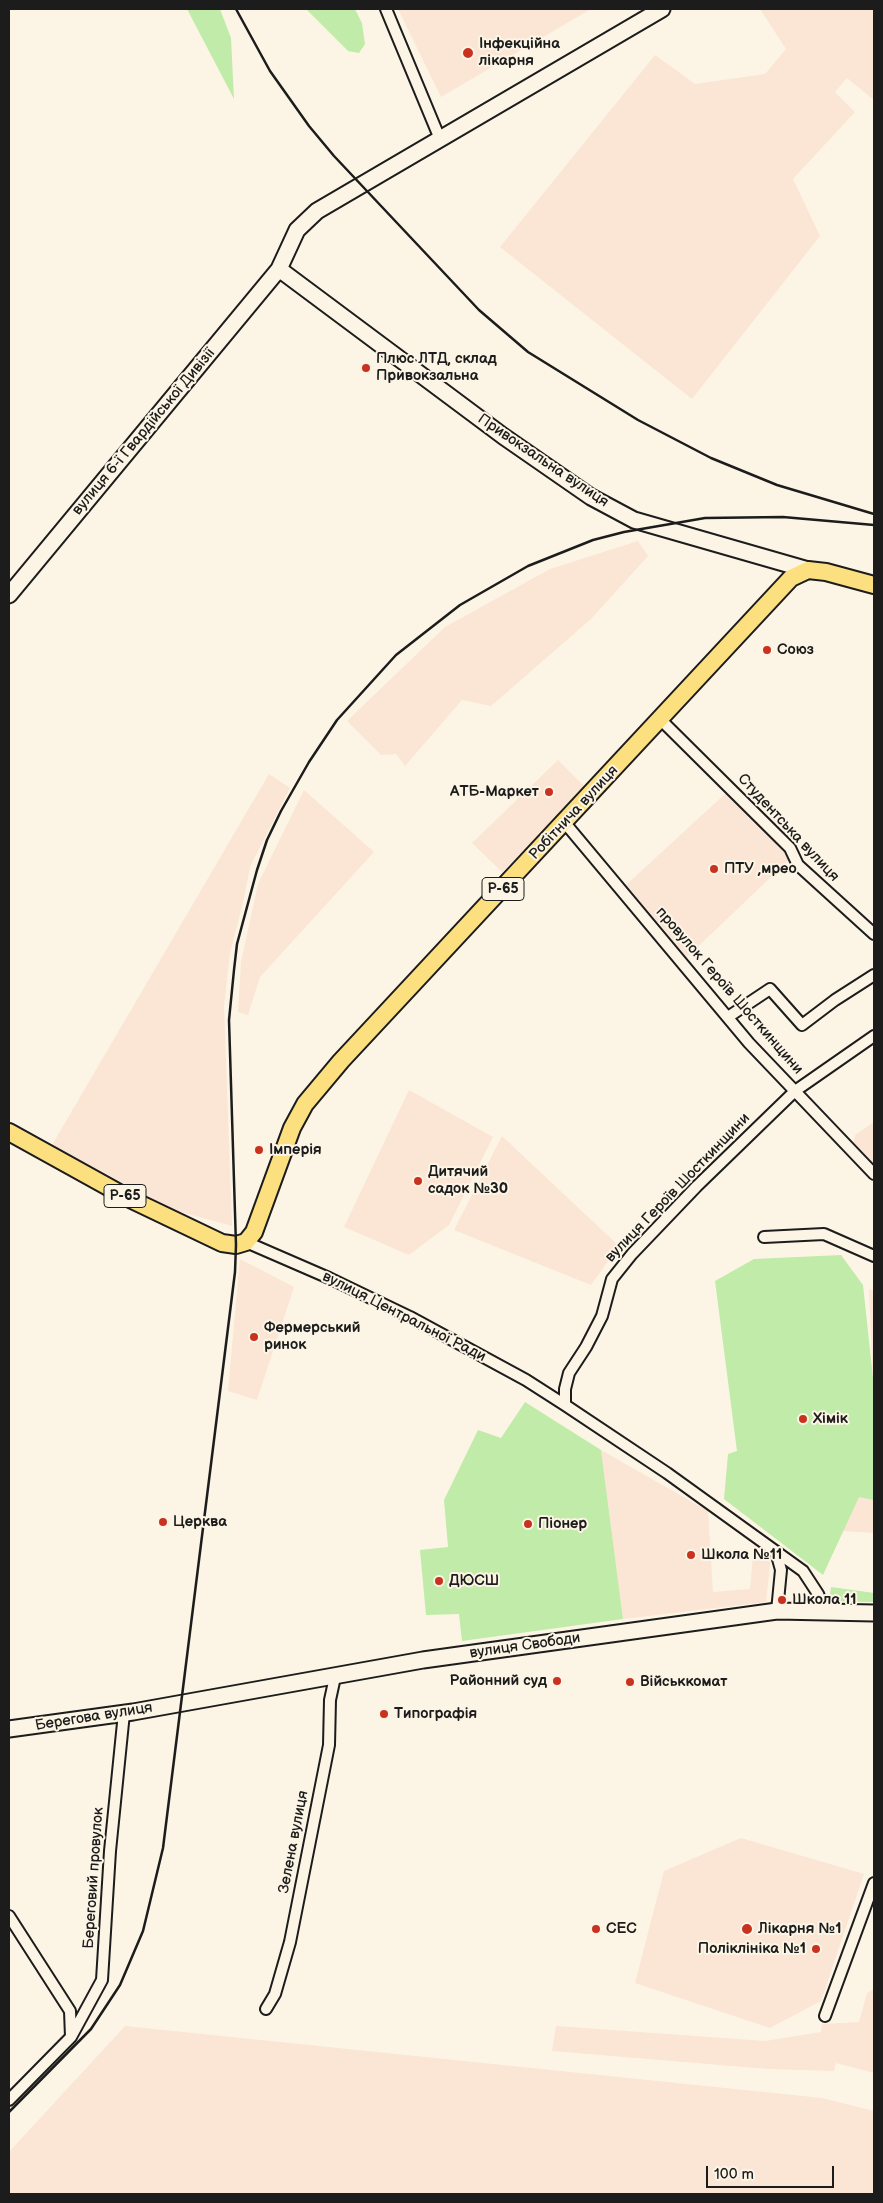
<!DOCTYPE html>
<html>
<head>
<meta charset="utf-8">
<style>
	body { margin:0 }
	#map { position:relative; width:883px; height:2203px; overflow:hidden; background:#fcf5e5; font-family:"Balsamiq Sans",sans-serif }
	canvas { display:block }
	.frame { position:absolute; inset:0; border:10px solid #1c1c1c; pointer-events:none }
	.scale { position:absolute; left:706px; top:2166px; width:128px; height:22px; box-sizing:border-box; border:2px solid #1c1c1c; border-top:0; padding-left:6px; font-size:15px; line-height:18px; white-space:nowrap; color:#1c1c1c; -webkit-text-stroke:4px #fcf5e5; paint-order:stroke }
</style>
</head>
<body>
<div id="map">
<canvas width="883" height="2203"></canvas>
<div class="frame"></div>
<div class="scale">100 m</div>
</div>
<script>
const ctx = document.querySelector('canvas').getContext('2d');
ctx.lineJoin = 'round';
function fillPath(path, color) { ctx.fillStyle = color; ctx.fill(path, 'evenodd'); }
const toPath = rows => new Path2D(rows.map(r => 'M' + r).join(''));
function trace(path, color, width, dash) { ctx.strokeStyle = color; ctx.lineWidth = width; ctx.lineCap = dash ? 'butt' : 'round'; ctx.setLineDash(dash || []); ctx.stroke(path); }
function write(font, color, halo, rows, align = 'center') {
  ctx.font = font + ' "Balsamiq Sans",sans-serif'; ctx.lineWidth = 4; ctx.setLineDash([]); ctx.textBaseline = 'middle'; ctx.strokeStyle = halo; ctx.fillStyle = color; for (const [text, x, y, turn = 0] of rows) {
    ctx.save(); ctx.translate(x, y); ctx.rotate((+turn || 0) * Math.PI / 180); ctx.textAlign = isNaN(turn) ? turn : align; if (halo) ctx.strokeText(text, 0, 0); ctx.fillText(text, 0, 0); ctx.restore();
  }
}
fillPath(toPath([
	[398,9,591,9,441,97],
	[760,9,874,9,874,100,847,78,835,92,855,112,793,179,820,236,692,399,500,247,655,55,695,84,765,74,786,49],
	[638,541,648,556,591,619,491,706,462,700,405,766,396,754,381,755,347,721,445,627,550,569],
	[558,760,585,787,502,872,472,843],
	[269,774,290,788,250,867,243,903,230,953,224,1006,232,1226,174,1210,52,1145],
	[304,790,374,852,260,977,248,1015,238,1012,241,962,258,884],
	[726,793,791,858,687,957,626,885],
	[409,1090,493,1137,449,1225,409,1255,344,1227],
	[874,1122,874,1166,853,1145,855,1135],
	[502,1136,619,1246,591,1285,454,1230],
	[240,1259,294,1287,257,1400,228,1391],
	[869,1289,874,1291,874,1410],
	[601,1450,708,1511,713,1592,750,1589,754,1545,771,1555,766,1602,623,1619],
	[874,1452,874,1533,842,1531],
	[741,1838,864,1874,821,2001,770,2028,635,1983,664,1871],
	[874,1989,874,2073,836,2063,834,2071,768,2069,552,2051,556,2026,765,2041,821,2032,822,2024,859,2022,867,1993],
	[125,2026,822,2098,874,2111,874,2194,9,2194,9,2152]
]), '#fbe5d4');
fillPath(toPath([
	[187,9,220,9,231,38,234,99],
	[306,9,355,9,362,23,365,44,359,53,348,51],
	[841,1255,863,1285,874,1387,874,1500,859,1497,823,1575,724,1499,728,1454,737,1451,715,1281,754,1259],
	[525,1402,601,1450,623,1619,462,1641,459,1614,426,1615,420,1550,448,1547,444,1500,478,1430,501,1438],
	[831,1587,874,1593,874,1602,829,1601]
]), '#c0eba8');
const minor = toPath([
	[386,9,440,139],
	[661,720,790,848,798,865,874,934],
	[565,823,749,1043,874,1174],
	[728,1017,770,989,802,1025,835,1000,874,975],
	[764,1237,824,1234,874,1256],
	[246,1242,329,1278,410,1317,526,1380,565,1405,667,1473,803,1571,818,1594,825,1611],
	[565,1405,565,1389,569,1373,586,1347,602,1316,612,1279,632,1254,697,1186,795,1091,874,1036],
	[776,1552,781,1570,777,1611],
	[9,1916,70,2011,71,2037,9,2100],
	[266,2009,275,1994,290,1942,329,1745,330,1700,335,1677],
	[825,2016,874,1883],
	[71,2037,102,1980,110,1851,124,1713]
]);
const secondary = toPath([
	[279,269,503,436,591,497,634,520,808,570],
	[9,595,279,269,297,230,317,211,662,9],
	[9,1729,133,1712,423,1660,777,1611,874,1613]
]);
const primary = toPath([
	[9,1132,130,1199,222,1243,236,1245,246,1242,254,1232,292,1128,305,1104,341,1061,791,578,808,570,826,572,874,585]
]);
trace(minor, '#1c1c1c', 14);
trace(secondary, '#1c1c1c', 19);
trace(primary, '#1c1c1c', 20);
trace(minor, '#fcf5e5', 10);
trace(secondary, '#fcf5e5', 15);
trace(primary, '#fce080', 16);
trace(toPath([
	[236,9,270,71,309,126,334,156,479,310,528,352,638,420,711,458,777,485,874,514],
	[9,2112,91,2029,120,1985,143,1931,163,1848,235,1272,236,1245,229,1020,234,970,237,944,257,870,267,840,281,811,309,762,337,720,396,655,460,605,528,566,593,540,624,532,705,518,783,517,874,525]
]), '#1c1c1c', 2.5);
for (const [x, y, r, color] of [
	[468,53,6,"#c8321e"],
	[366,368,5,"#c8321e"],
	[767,650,5,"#c8321e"],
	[549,792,5,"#c8321e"],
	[714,869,5,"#c8321e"],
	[259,1150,5,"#c8321e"],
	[418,1181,5,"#c8321e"],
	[254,1337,5,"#c8321e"],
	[803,1419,5,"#c8321e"],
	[163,1522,5,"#c8321e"],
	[528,1524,5,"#c8321e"],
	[691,1555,5,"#c8321e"],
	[439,1581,5,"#c8321e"],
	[782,1600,5,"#c8321e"],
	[557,1681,5,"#c8321e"],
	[630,1682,5,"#c8321e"],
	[384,1714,5,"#c8321e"],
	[596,1929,5,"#c8321e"],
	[747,1929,6,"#c8321e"],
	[816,1949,5,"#c8321e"]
]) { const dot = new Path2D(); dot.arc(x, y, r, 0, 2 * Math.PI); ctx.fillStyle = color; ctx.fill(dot); trace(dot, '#fcf5e5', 2); }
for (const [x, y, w] of [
	[503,889,42],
	[125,1196,42]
]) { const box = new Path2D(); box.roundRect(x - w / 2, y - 11.5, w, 23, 4); ctx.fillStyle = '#fcf5e5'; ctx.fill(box); trace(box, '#1c1c1c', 1); }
write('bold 14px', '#1c1c1c', null, [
	["Р-65",503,889],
	["Р-65",125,1196]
]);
write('bold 15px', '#1c1c1c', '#fcf5e5', [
	["Інфекційна",479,44],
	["лікарня",479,61],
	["Плюс ЛТД, склад",376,359],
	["Привокзальна",376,376],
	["Союз",777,650],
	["АТБ-Маркет",539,792,"right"],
	["ПТУ ,мрео",724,869],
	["Імперія",269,1150],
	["Дитячий",428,1172],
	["садок №30",428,1189],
	["Фермерський",264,1328],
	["ринок",264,1345],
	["Хімік",813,1419],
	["Церква",173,1522],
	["Піонер",538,1524],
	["Школа №11",701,1555],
	["ДЮСШ",449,1581],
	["Школа 11",792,1600],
	["Районний суд",547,1681,"right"],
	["Військкомат",640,1682],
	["Типографія",394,1714],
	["СЕС",606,1929],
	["Лікарня №1",758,1929],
	["Поліклініка №1",806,1949,"right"]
], 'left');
write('15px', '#1c1c1c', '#fcf5e5', [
	["вулиця 6-ї Гвардійської Дивізії",144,432,-50],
	["Привокзальна вулиця",543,461,34],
	["Робітнича вулиця",574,813,-47],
	["Студентська вулиця",788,828,47],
	["провулок Героїв Шосткинщини",729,991,49],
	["вулиця Героїв Шосткинщини",678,1188,-46],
	["вулиця Центральної Ради",404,1317,27],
	["вулиця Свободи",525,1646,-8],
	["Берегова вулиця",94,1717,-9],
	["Зелена вулиця",294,1842,-79],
	["Береговий провулок",94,1878,-86]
]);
</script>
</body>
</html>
